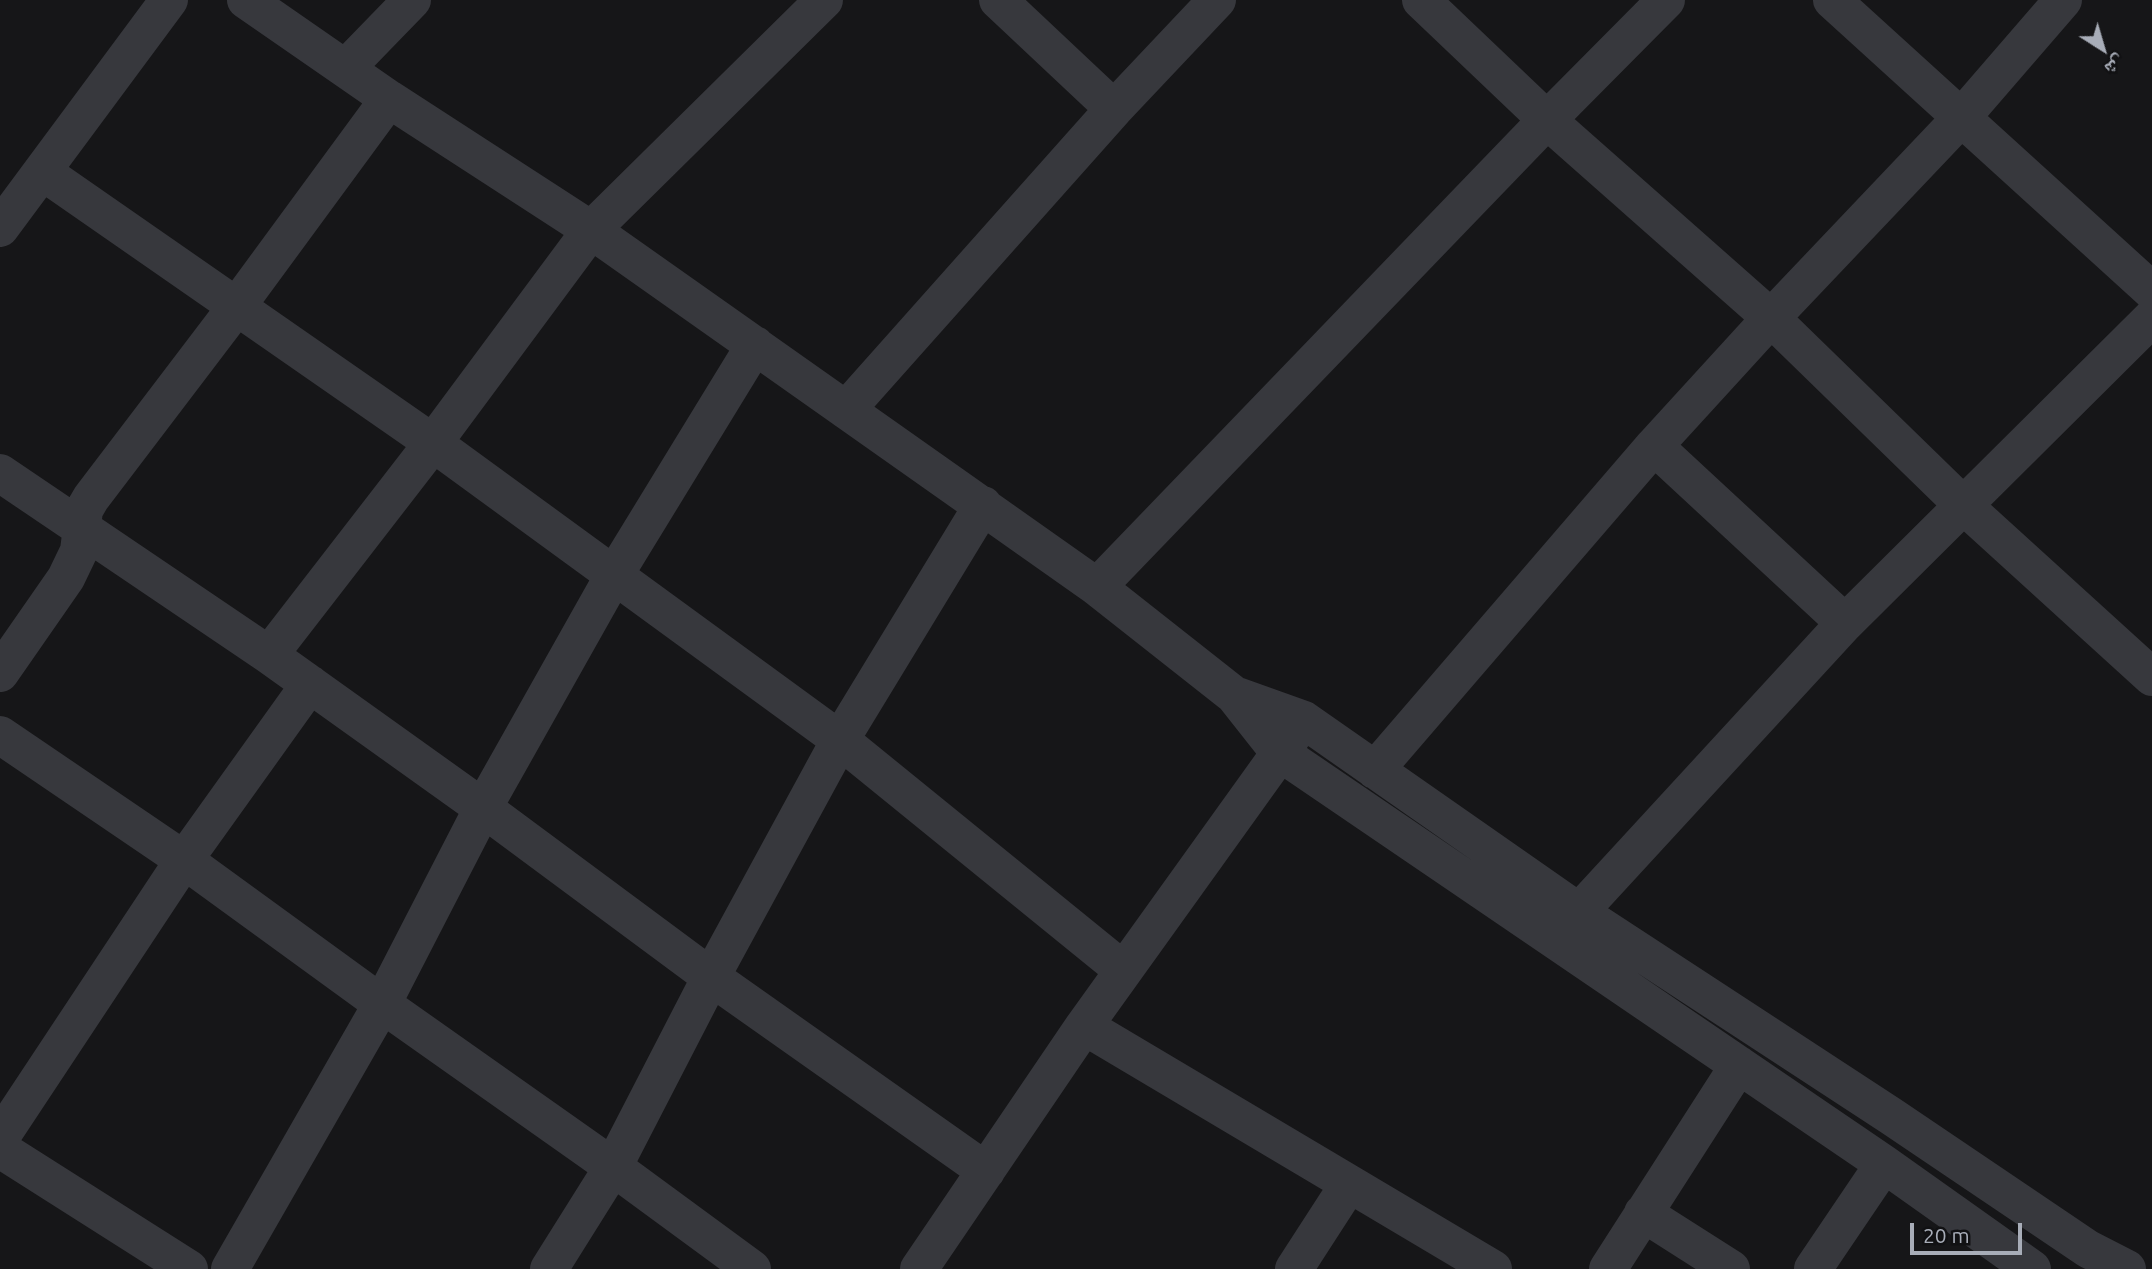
<!DOCTYPE html>
<html>
<head>
<meta charset="utf-8">
<style>
	body { margin:0 }
	#map { position:relative; width:2152px; height:1269px; overflow:hidden; background:#161618; font-family:Ubuntu,"Noto Naskh Arabic",sans-serif }
	canvas { display:block }
	.north { position:absolute; left:2068px; top:14px; width:70px; height:70px; -webkit-text-stroke:5px #111113; paint-order:stroke; rotate:143deg; font-size:19px; font-weight:700; line-height:28px; text-align:center; color:#a8adb8 }
	.north::after { content:''; display:block; margin:auto; width:24px; height:32px; background:#a8adb8; clip-path:polygon(50% 0,100% 100%,50% 72%,0 100%) }
	.scale { position:absolute; left:1910px; top:1223px; width:112px; height:32px; box-sizing:border-box; border:4px solid #a8adb8; border-top:0; padding-left:9px; font-size:21px; line-height:24px; white-space:nowrap; color:#a8adb8; -webkit-text-stroke:5px #111113; paint-order:stroke }
</style>
</head>
<body>
<div id="map">
<canvas width="2152" height="1269"></canvas>
<div class="north">ش</div>
<div class="scale">20 m</div>
</div>
<script>
const ctx = document.querySelector('canvas').getContext('2d');
ctx.lineJoin = 'round';
const toPath = rows => new Path2D(rows.map(r => 'M' + r).join(''));
function trace(path, color, width, dash) { ctx.strokeStyle = color; ctx.lineWidth = width; ctx.lineCap = dash ? 'butt' : 'round'; ctx.setLineDash(dash || []); ctx.stroke(path); }
trace(toPath([
	[246,0,389,99,591,230,1097,587,1234,695,1279,752,1884,1164,2032,1269],
	[998,0,1114,109],
	[1421,0,1547,120,1771,318,1963,505,2152,677],
	[1832,0,2152,291],
	[346,68,412,0],
	[43,172,433,443,840,740,1123,970],
	[0,228,169,0],
	[846,410,1114,109,1217,0],
	[1654,446,1845,623,2152,318],
	[0,473,269,655,483,808,711,977,986,1171],
	[1097,587,1547,120,1666,0],
	[269,655,433,443,591,230,824,0],
	[0,673,66,578,79,551,84,510,91,498,237,306,389,99],
	[1234,695,1304,720,1579,912,1891,1116,2088,1249,2127,1269],
	[0,735,184,860,382,1004,613,1167,752,1269],
	[1375,770,1654,446,1771,318,1961,118,2063,0],
	[1579,912,1845,623],
	[1084,1026,1493,1269],
	[0,1138,184,860,310,684],
	[0,1149,189,1269],
	[1643,1213,1731,1269],
	[230,1269,382,1004,483,808,613,577,755,345],
	[549,1269,613,1167,711,977,840,740,983,505],
	[919,1269,1084,1026,1295,732],
	[1294,1269,1349,1184],
	[1608,1269,1739,1065],
	[1813,1269,1884,1164]
]), '#37383d', 38);
</script>
</body>
</html>
